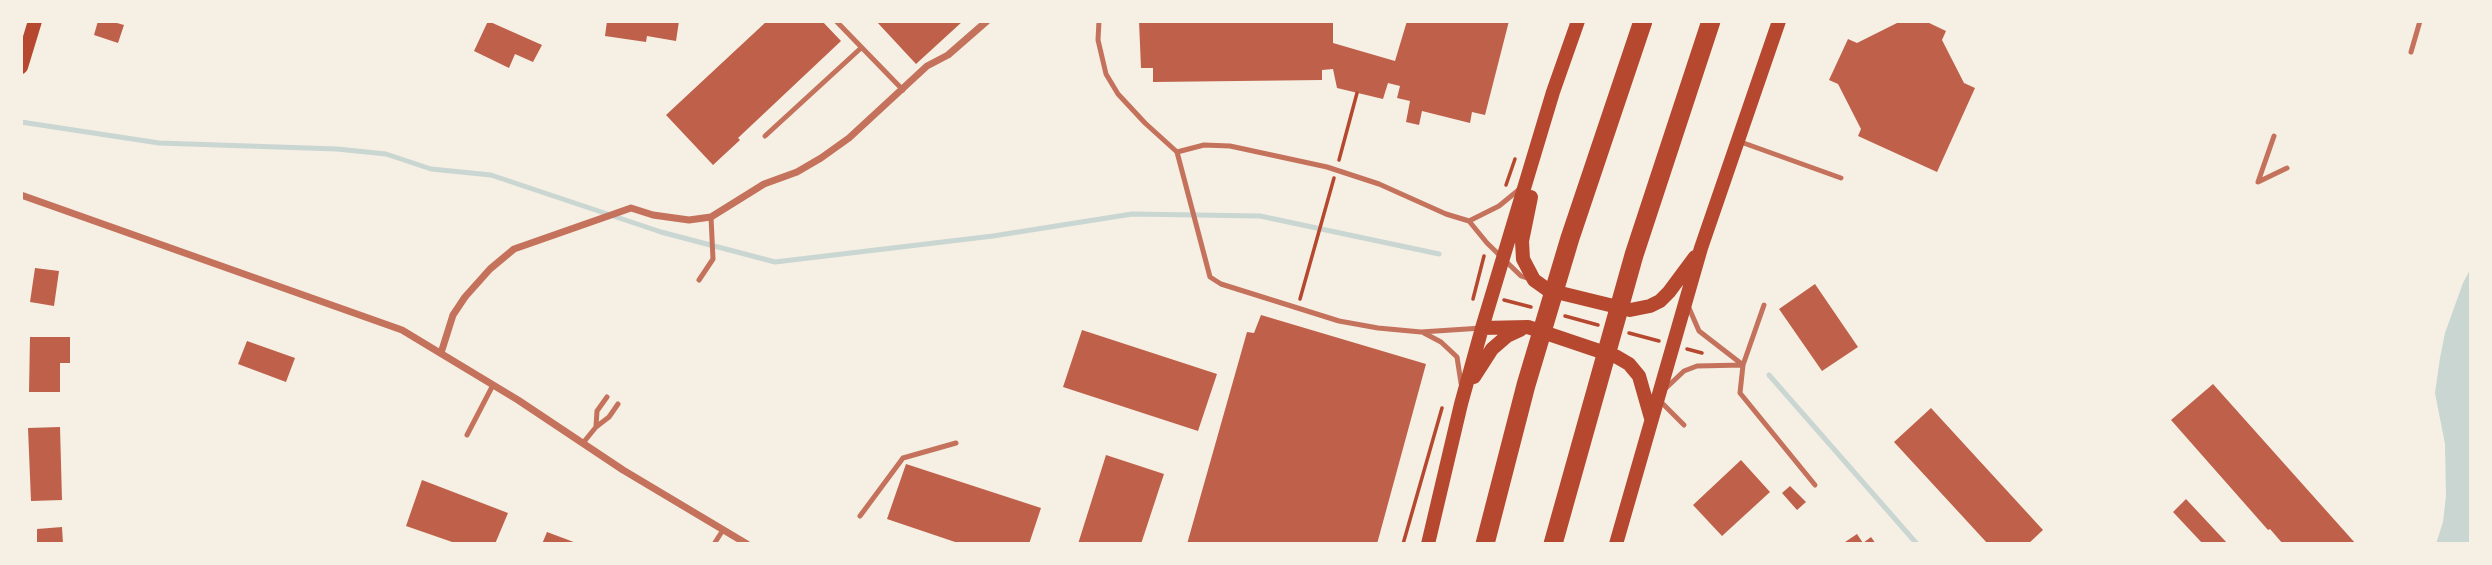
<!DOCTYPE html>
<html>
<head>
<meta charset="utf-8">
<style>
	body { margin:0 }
	#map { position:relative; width:2492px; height:565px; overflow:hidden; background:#f6efe4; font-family:"DejaVu Sans",sans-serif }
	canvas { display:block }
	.frame { position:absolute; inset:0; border:23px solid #f6efe4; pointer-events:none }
</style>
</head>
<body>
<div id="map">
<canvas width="2492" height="565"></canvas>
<div class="frame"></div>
</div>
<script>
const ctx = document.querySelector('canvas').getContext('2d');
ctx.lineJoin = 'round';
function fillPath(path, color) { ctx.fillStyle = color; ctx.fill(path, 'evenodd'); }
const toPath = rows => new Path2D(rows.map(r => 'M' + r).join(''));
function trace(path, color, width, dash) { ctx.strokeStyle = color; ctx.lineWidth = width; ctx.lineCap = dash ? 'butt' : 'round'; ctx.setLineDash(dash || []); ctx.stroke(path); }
fillPath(toPath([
	[2471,268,2471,544,2436,544,2443,522,2446,496,2445,444,2435,393,2440,358,2445,333,2463,283]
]), '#c9d6d2');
trace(toPath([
	[21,122,159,143,337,149,386,154,431,169,491,175,661,232,775,262,993,236,1132,214,1260,216,1439,254],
	[1769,375,1917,544]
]), '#c9d6d2', 5);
fillPath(toPath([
	[98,21,110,21,124,25,118,43,94,35],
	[488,21,542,45,533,62,515,54,509,68,474,51],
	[607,21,679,21,676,41,647,36,646,42,605,36],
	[767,21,822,21,841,41,738,138,740,140,713,165,666,115],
	[876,21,963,21,916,64],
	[1139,21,1333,21,1333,43,1395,61,1407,21,1509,21,1485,115,1472,112,1470,123,1422,111,1419,125,1406,122,1410,101,1397,98,1400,86,1388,83,1383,99,1337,88,1333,69,1322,70,1322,80,1153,82,1153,68,1141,68],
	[1901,21,1925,21,1946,31,1942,40,1964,83,1975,88,1937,172,1858,136,1861,129,1838,84,1829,80,1848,39,1857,43],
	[35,268,59,271,54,306,30,302],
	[1815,284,1858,347,1822,371,1779,309],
	[1261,315,1426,364,1377,544,1187,544,1247,332,1254,333],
	[1082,330,1217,374,1198,431,1063,387],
	[30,337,70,337,70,363,60,363,60,392,29,392],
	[247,341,295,358,286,382,238,364],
	[2213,384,2356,544,2283,544,2270,529,2268,530,2171,420],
	[1931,408,2043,530,2028,544,1988,544,1894,442],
	[60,427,62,500,31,501,28,428],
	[1106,455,1164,474,1141,544,1078,544],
	[1741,460,1770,492,1722,536,1693,505],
	[906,464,1041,508,1029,544,961,544,887,519],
	[422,480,508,513,495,544,458,544,406,526],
	[1790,486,1806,502,1797,510,1782,493],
	[2186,499,2228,544,2203,544,2173,512],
	[62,527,63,544,37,544,37,529],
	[547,532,579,544,542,544],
	[1857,534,1863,543,1871,537,1876,544,1842,544]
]), '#bf614a');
trace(toPath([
	[1339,160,1357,93],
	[1506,185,1515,159],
	[1300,299,1334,178],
	[1473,299,1484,256],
	[1504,300,1531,307],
	[1565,316,1598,325],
	[1629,333,1659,341],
	[1687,349,1702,353],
	[1403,544,1442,408]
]), '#b5482f', 3.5);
trace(toPath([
	[836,21,903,90],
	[1099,21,1098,40,1106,74,1118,94,1145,123,1177,152,1204,145,1230,146,1327,167,1379,184,1446,214,1469,221,1487,243,1521,276,1530,279],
	[2411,52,2420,21],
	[765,136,861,48],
	[2274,136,2258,182,2287,168],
	[1738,141,1841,178],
	[1177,152,1210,277,1221,284,1339,321,1378,328,1421,332,1482,328],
	[1469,221,1499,206,1521,188],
	[699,280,713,259,711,217],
	[1764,305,1743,365,1740,393,1815,485],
	[1689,308,1699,331,1743,365],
	[1424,333,1441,342,1457,357,1461,383],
	[1666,388,1684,371,1697,366,1743,365],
	[1660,401,1684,425],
	[596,426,597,411,607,397],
	[467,435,493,385],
	[583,443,596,427,609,417,618,404],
	[860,516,903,458,956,443],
	[714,544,723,530]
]), '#c5725c', 5);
trace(toPath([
	[21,195,402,330,518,400,623,470,747,544],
	[441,353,453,315,465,297,490,269,514,249,631,208,653,215,689,220,711,217,764,184,797,172,821,158,849,138,927,66,948,55,987,21]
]), '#c5725c', 7);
trace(toPath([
	[21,67,35,21],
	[1531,197,1522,241,1523,259,1534,280,1548,290,1630,310,1650,306,1660,301,1669,292,1695,257],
	[1482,328,1528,327,1617,357,1629,364,1639,376,1651,418],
	[1474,377,1492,349,1507,336,1520,330],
	[1428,544,1461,404,1482,328,1553,92,1578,21],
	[1616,544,1701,248,1779,21]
]), '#b5482f', 14);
trace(toPath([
	[1485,544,1526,385,1570,238,1643,21],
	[1553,544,1634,255,1711,21]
]), '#b5482f', 19);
</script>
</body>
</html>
